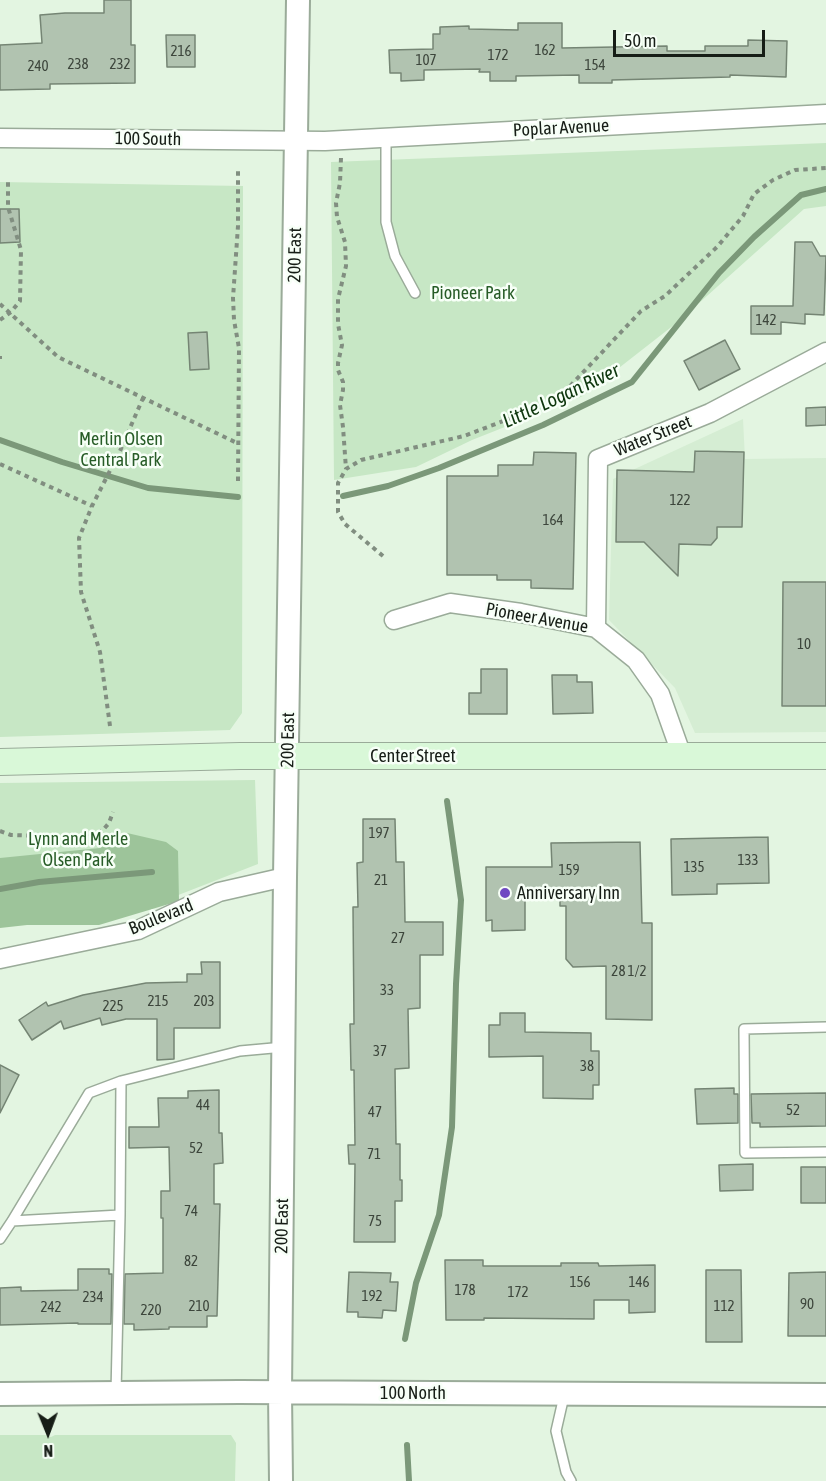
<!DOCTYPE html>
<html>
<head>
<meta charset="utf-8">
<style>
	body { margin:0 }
	#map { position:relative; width:826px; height:1481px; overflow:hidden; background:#e3f5e1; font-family:"Asap Condensed",sans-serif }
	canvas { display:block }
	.north { position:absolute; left:18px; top:1403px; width:60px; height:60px; -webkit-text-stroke:4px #f7fff7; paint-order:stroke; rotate:179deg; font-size:16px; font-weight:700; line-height:24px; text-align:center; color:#161d16 }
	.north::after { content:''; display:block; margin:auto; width:21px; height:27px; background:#161d16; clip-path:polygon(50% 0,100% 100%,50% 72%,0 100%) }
	.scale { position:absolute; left:613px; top:30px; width:152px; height:27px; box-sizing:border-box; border:3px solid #161d16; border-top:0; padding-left:8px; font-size:18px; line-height:21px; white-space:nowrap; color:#161d16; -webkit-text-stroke:4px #f7fff7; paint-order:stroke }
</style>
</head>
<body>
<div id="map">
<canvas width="826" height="1481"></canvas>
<div class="north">N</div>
<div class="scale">50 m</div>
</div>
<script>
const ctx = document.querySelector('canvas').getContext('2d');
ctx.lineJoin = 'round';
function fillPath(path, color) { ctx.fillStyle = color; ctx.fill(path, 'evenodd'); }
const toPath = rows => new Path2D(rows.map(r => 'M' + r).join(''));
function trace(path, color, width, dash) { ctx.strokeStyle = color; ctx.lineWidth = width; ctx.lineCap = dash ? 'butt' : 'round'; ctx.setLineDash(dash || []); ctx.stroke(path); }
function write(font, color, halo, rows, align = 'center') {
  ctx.font = font + ' "Asap Condensed",sans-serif'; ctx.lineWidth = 5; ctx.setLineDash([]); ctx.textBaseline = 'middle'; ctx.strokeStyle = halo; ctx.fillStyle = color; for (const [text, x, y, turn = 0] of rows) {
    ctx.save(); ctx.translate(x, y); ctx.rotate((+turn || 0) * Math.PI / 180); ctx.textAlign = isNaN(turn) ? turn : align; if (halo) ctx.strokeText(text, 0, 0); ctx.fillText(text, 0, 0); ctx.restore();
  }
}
fillPath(toPath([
	[743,419,745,459,826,458,826,732,695,733,675,688,609,620,613,479]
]), '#d5edd3');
fillPath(toPath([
	[826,143,826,206,804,209,679,321,583,396,472,440,416,467,334,480,331,162],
	[0,182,243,186,242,713,230,730,0,737],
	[255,780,258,864,127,915,0,921,0,783],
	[0,1435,45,1435,51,1437,55,1435,231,1435,236,1443,235,1481,0,1481]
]), '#c7e7c5');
fillPath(toPath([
	[127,833,166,842,178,851,179,901,99,925,27,925,0,928,0,858,100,848]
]), '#9dc49a');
trace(toPath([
	[0,440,62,462,148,488,238,497],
	[343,496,388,486,439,468,543,425,632,382,719,273,754,237,801,195,826,189],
	[0,889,39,882,152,872],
	[405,1339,416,1283,439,1215,452,1127,456,984,461,900,447,801],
	[407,1445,409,1481]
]), '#7b9879', 6);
const building = toPath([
	[104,0,131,0,131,45,135,45,135,83,50,84,50,89,0,90,0,45,42,43,40,15,65,13,104,13,104,0],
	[518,23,562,23,562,48,667,46,667,51,705,51,705,46,748,46,748,40,787,41,786,77,730,75,730,77,612,80,612,83,579,83,579,75,516,76,516,81,490,81,490,72,479,72,480,69,424,70,424,80,401,81,401,73,390,73,389,50,433,49,433,34,440,34,440,27,469,26,469,29,518,30,518,23],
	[166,35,195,35,195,67,167,67,166,35],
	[0,209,19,209,20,242,0,243,0,209],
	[795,242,812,242,820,256,826,256,824,315,805,314,805,324,781,322,781,334,751,334,751,306,793,306,795,242],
	[207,332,209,369,190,370,188,333,207,332],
	[725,340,740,369,699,390,684,361,725,340],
	[826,407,826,425,806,426,806,408,826,407],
	[695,451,744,452,742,527,717,527,717,538,711,545,679,544,678,576,644,542,616,542,617,470,694,472,695,451],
	[534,452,576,453,573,589,531,588,531,580,497,580,497,575,447,575,447,476,498,476,498,465,533,465,534,452],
	[783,582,826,582,826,706,782,706,783,582],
	[481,669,507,669,507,714,469,714,469,693,481,693,481,669],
	[552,675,577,675,577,682,592,682,593,713,553,714,552,675],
	[363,819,395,819,396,862,404,862,405,922,443,922,443,955,420,955,420,1008,408,1009,409,1068,395,1069,396,1144,400,1144,400,1180,402,1180,402,1201,395,1201,395,1242,354,1242,355,1164,349,1164,348,1145,355,1145,354,1070,351,1070,350,1024,354,1024,353,907,358,907,357,863,363,862,363,819],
	[768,837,769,883,717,884,717,894,672,895,671,839,768,837],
	[640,842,642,923,652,923,652,1020,606,1019,606,966,573,967,566,959,566,906,560,906,560,899,525,898,525,930,492,931,492,920,486,921,486,867,552,867,551,843,640,842],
	[201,962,220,962,220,1028,174,1028,174,1059,157,1060,157,1019,126,1019,102,1025,100,1018,64,1029,61,1021,32,1040,19,1020,46,1002,48,1006,83,995,146,983,187,982,187,974,202,974,201,962],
	[500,1013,525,1013,525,1032,591,1033,591,1051,599,1051,599,1085,593,1085,593,1099,543,1098,543,1056,489,1057,489,1025,500,1025,500,1013],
	[0,1065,19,1075,0,1113,0,1065],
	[734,1088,734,1094,738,1094,738,1123,697,1124,695,1089,734,1088],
	[219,1090,219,1133,222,1133,223,1163,214,1164,214,1204,220,1204,217,1316,207,1316,207,1327,169,1327,169,1329,134,1330,134,1324,124,1324,125,1274,163,1273,163,1218,161,1218,161,1191,170,1191,169,1147,129,1148,129,1127,159,1127,158,1098,188,1098,188,1091,219,1090],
	[826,1093,826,1126,760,1127,760,1123,752,1123,751,1094,826,1093],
	[753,1164,753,1190,720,1191,719,1165,753,1164],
	[801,1167,826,1167,826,1203,801,1203,801,1167],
	[445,1260,483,1260,483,1266,561,1266,561,1263,598,1263,599,1266,655,1265,655,1312,629,1313,629,1300,594,1300,594,1319,484,1318,484,1320,446,1320,445,1260],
	[78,1269,109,1269,109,1274,112,1274,111,1324,78,1324,78,1323,0,1325,0,1288,21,1287,21,1291,78,1290,78,1269],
	[706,1270,741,1270,742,1342,706,1342,706,1270],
	[349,1272,391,1273,390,1282,398,1282,396,1311,383,1310,382,1318,358,1317,358,1312,347,1312,349,1272],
	[826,1272,826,1336,788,1336,789,1273,826,1272]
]);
fillPath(building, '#b1c3b0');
trace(building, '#758574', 1.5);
const service = toPath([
	[386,138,386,222,395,256,415,293],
	[826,1027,744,1029,745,1153,826,1152],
	[12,1221,120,1215],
	[0,1239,12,1221,89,1093,121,1081,240,1051,284,1047],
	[116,1393,120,1215,121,1081],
	[564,1396,556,1431,566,1472,571,1481]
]);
const minor = toPath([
	[0,138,325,141,826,114],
	[394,620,450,603,521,613,596,628,636,660,660,694,682,756],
	[596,628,598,459,710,413,826,352],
	[0,959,138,930,219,892,285,877]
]);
const tertiary = toPath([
	[0,1394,239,1392,826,1395],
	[281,1481,280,1392,285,877,298,0]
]);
const secondary = toPath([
	[0,762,240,756,826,756]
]);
trace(service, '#9aab99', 12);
trace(minor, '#9aab99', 21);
trace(tertiary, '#9aab99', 26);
trace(secondary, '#9aab99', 28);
trace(toPath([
	[341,158,340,183,336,203,337,217,345,242,346,266,338,299,338,324,342,345,338,363,338,370,343,382,343,390,340,405,343,427,346,469],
	[0,304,58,357,237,443],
	[0,320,11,312,20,301,21,250,8,207,8,178],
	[0,356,0,359],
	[0,464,92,506],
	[238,481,239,348,234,320,233,298,238,226,238,169],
	[383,556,345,524,338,512,338,483,346,469,361,460,464,436,556,401,641,311,665,296,717,247,743,216,754,194,773,180,795,170,826,168],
	[110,726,100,652,81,592,79,538,92,506,120,451,143,398],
	[0,831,11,835,88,837,102,831,109,823,113,812]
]), '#818e80', 4, [4.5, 4.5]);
trace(service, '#fff', 9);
trace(minor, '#fff', 18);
trace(tertiary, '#fff', 22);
trace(secondary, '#d9f8d8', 26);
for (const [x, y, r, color] of [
	[505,893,6,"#6f49c2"]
]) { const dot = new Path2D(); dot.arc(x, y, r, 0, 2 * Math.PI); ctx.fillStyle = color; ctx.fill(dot); trace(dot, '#f7fff7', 2); }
write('15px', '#3d463c', null, [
	["162",545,50],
	["216",181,51],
	["172",498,55],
	["107",426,60],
	["238",78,64],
	["232",120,64],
	["154",595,65],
	["240",38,66],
	["142",766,320],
	["122",680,500],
	["164",553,520],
	["10",804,644],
	["197",379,833],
	["133",748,860],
	["135",694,867],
	["159",569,870],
	["21",381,880],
	["27",398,938],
	["28 1/2",629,971],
	["33",387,990],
	["215",158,1001],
	["203",204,1001],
	["225",113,1006],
	["37",380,1051],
	["38",587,1066],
	["44",203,1105],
	["52",793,1110],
	["47",375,1112],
	["52",196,1148],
	["71",374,1154],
	["74",191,1211],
	["75",375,1221],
	["82",191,1261],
	["156",580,1282],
	["146",639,1282],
	["178",465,1290],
	["172",518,1292],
	["192",372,1296],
	["234",93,1297],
	["90",807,1304],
	["210",199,1306],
	["112",724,1306],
	["242",51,1307],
	["220",151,1310]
]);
write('18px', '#161d16', '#f7fff7', [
	["Poplar Avenue",561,128,-3],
	["100 South",148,139,1],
	["200 East",295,255,-89],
	["Water Street",653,436,-22],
	["Pioneer Avenue",537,618,10],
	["200 East",288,740,-89],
	["Center Street",413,756],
	["Boulevard",161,917,-22],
	["200 East",282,1226,-89],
	["100 North",413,1393]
]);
write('18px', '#275c27', '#f7fff7', [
	["Pioneer Park",473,293],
	["Merlin Olsen",121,439],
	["Central Park",121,460],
	["Lynn and Merle",78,839],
	["Olsen Park",78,860]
]);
write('18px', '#161d16', '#f7fff7', [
	["Anniversary Inn",517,893]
], 'left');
write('italic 20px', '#0d360d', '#f7fff7', [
	["Little Logan River",561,396,-25]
]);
</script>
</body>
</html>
